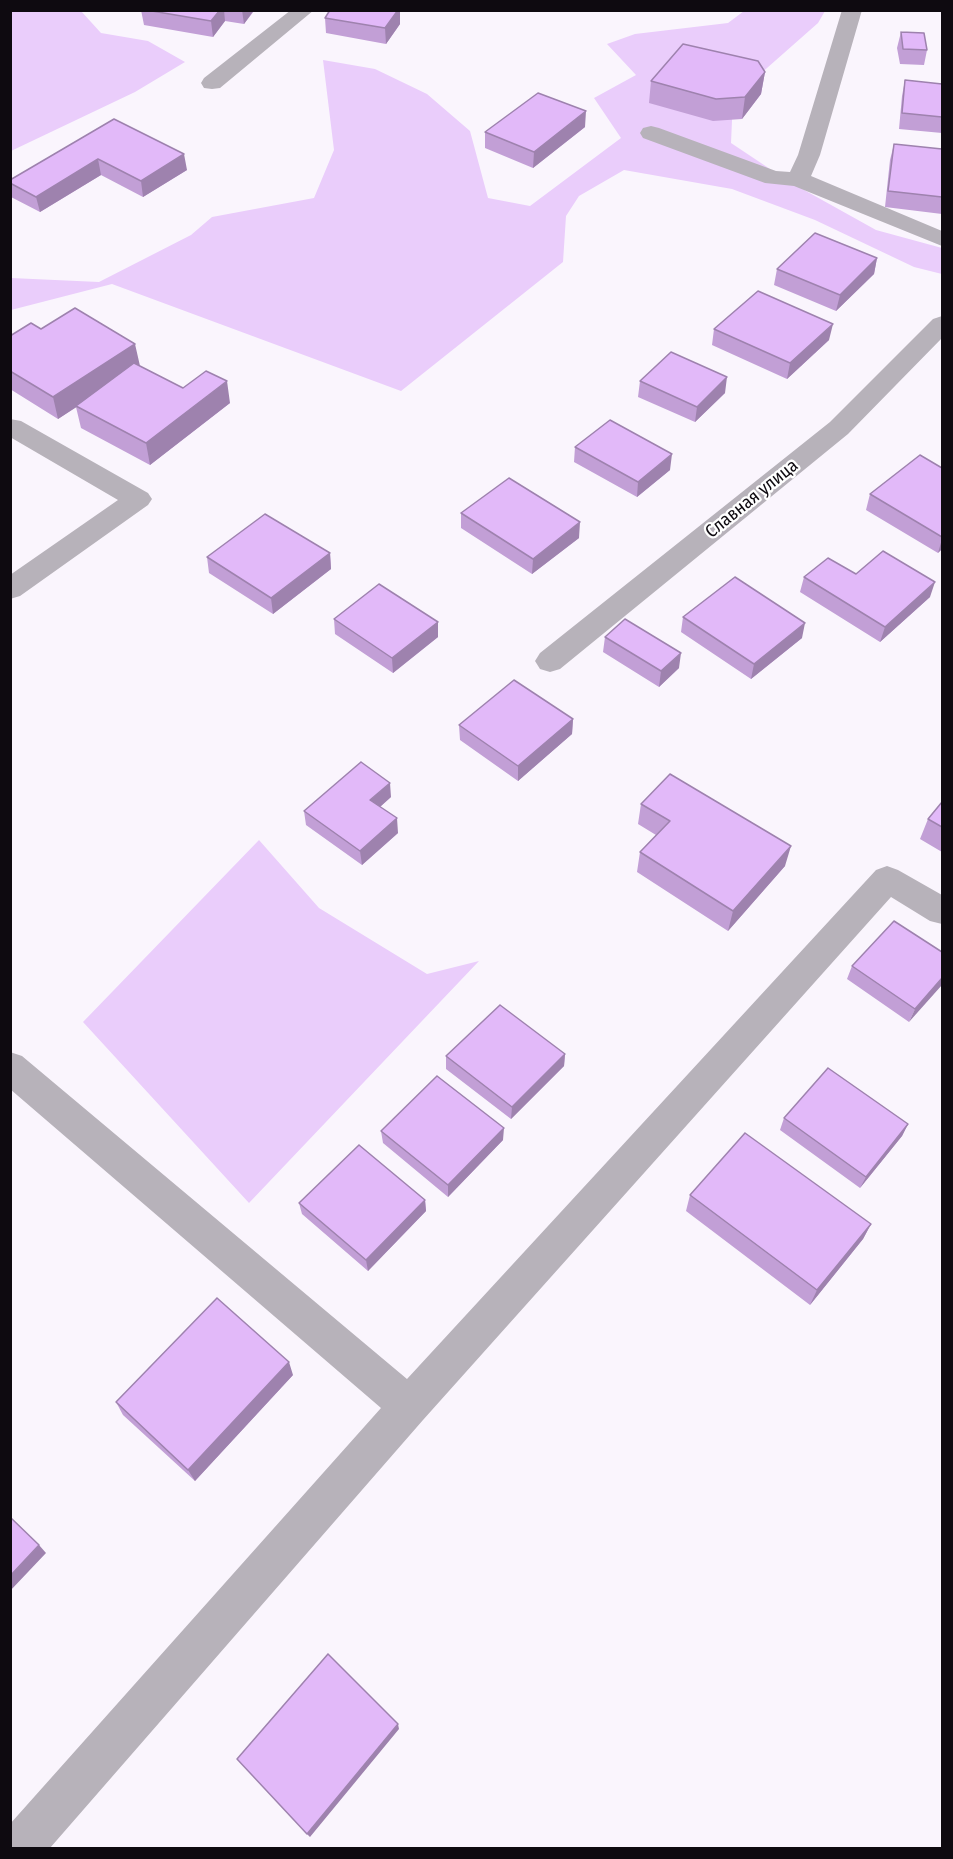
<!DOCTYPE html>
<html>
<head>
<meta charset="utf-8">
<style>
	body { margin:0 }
	#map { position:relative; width:953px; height:1859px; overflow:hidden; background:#faf5fd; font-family:"Fira Sans Condensed",sans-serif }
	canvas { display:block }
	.frame { position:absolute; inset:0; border:12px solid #0e0a10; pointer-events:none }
</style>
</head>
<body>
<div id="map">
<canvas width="953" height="1859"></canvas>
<div class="frame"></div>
</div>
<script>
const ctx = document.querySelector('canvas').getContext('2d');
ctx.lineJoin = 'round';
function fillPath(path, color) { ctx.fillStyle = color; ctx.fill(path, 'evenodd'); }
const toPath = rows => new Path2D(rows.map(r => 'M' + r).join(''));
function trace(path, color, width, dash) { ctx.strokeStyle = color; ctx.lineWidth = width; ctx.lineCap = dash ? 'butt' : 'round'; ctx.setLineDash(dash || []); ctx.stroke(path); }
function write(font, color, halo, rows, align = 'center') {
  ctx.font = font + ' "Fira Sans Condensed",sans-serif'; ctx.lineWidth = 4.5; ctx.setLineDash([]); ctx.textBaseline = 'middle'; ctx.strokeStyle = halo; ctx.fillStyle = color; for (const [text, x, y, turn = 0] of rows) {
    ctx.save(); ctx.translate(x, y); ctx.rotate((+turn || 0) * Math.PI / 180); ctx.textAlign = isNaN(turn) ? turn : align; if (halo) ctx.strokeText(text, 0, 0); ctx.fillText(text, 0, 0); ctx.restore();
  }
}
fillPath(toPath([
	[11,10,81,11,101,33,148,41,185,62,135,92,11,151],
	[744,11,825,11,818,23,733,98,731,143,788,181,876,230,942,248,942,274,914,267,815,220,732,189,624,170,579,196,566,216,563,262,401,391,112,284,11,310,11,278,99,282,191,235,212,217,314,198,334,150,323,60,375,69,427,94,470,131,488,198,530,206,621,138,594,98,636,75,607,44,635,34,728,23],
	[259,840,319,908,427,974,479,961,249,1203,83,1022]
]), '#eacdfb');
fillPath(toPath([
	[291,10,314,10,220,88,212,89,204,88,201,83,204,78,291,10],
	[842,10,862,10,820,155,811,176,942,231,942,246,794,186,765,183,643,138,640,133,643,128,651,126,659,128,776,171,790,172,798,155,842,10],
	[942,316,942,338,848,434,560,669,550,672,540,669,535,661,540,653,830,422,933,319,942,316],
	[10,419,21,421,148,493,152,499,148,505,20,596,10,599,10,575,118,500,10,437,10,419],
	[887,866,898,870,942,895,942,924,930,921,891,897,423,1420,50,1848,10,1848,10,1824,381,1408,10,1089,10,1052,22,1056,407,1379,876,870,887,866]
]), '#b7b2ba');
fillPath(toPath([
	[141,10,254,10,254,11,244,24,225,21,213,37,144,25],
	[325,18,400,24,386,44,326,33],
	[901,32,927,50,924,65,900,64,897,48],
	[765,72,761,94,742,119,713,121,649,103,651,81],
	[905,80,942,84,942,133,899,129,902,96],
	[114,119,187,170,143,197,101,175,40,212,11,197,10,194,10,180],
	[585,127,533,168,485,148,485,132],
	[894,144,942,149,942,214,885,207,890,160],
	[877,258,874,274,836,311,774,285,777,269],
	[41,329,140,366,183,388,230,403,150,465,81,428,76,407,58,419,10,389,10,336],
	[714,329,829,340,787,379,712,345],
	[640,381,725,393,695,422,638,397],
	[575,447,670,470,637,497,574,462],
	[942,468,942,549,938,553,866,510,870,494],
	[461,513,579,538,532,574,461,528],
	[330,553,331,569,273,614,209,573,207,557],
	[856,574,930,597,880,642,800,592,804,577],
	[683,617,802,638,751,679,681,632],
	[334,619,438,622,438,637,393,673,335,634],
	[605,637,679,668,659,687,603,652],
	[573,719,572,734,518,781,460,740,459,725],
	[391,797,380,807,398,833,362,865,306,825,304,811],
	[942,802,942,852,920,839,928,819],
	[641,804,785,866,728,931,637,872,640,852,656,835,638,824],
	[942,952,909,1022,847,979,852,966],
	[565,1054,564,1066,511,1119,446,1069,446,1056],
	[784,1118,908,1124,902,1136,860,1188,780,1130],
	[381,1131,503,1140,448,1197,383,1143],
	[690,1195,871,1224,863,1239,810,1305,686,1211],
	[425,1200,426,1211,368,1271,302,1214,299,1203],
	[293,1375,195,1481,123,1415,116,1402]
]), '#c29fd6');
fillPath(toPath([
	[220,10,224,10,225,21,213,37,211,21],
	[242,10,254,10,244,24],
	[398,10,400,10,400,24,386,44,385,28],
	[765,72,761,94,742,119,745,97],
	[586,111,585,127,533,168,534,152],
	[184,154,187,170,143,197,141,181],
	[98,159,101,175,40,212,36,197],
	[877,258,874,274,836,311,840,295],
	[833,324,829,340,787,379,790,363],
	[135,344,140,366,58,419,53,397],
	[727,377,725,393,695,422,697,407],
	[227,381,230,403,150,465,146,443],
	[672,454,670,470,637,497,638,482],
	[580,522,579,538,532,574,533,559],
	[942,539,942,549,938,553],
	[330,553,331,569,273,614,271,598],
	[935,582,930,597,880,642,885,627],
	[438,622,438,637,393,673,392,658],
	[805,623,802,638,751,679,754,664],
	[681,653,679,668,659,687,661,671],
	[573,719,572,734,518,781,518,766],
	[390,783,391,797,372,814,370,800],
	[397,818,398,833,362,865,360,851],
	[791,846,785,866,728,931,733,911],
	[942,978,942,985,909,1022,915,1009],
	[565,1054,564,1066,511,1119,512,1107],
	[908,1124,902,1136,860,1188,866,1177],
	[504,1128,503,1140,448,1197,448,1185],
	[425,1200,426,1211,368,1271,366,1260],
	[871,1224,863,1239,810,1305,817,1290],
	[289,1362,293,1375,195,1481,188,1470],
	[39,1545,46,1553,10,1591,10,1576],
	[398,1724,399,1729,310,1837,307,1834]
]), '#9e82ae');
const building = toPath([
	[146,10,220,10,211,21,146,10],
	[330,10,398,10,385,28,325,18,330,10],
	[901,32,924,33,927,50,903,49,901,32],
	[683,44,758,61,765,72,745,97,716,99,651,81,683,44],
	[905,80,942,84,942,117,902,113,905,80],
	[538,93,586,111,534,152,485,132,538,93],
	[114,119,184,154,141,181,98,159,36,197,10,183,10,180,114,119],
	[894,144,942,149,942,197,888,191,894,144],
	[815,233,877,258,840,295,777,269,815,233],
	[758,291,833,324,790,363,714,329,758,291],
	[75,308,135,344,53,397,10,371,10,336,31,323,41,329,75,308],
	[671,352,727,377,697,407,640,381,671,352],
	[134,363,183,388,206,371,227,381,146,443,76,406,134,363],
	[610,420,672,454,638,482,575,447,610,420],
	[920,455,942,468,942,537,870,494,920,455],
	[509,478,580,522,533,559,461,513,509,478],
	[265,514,330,553,271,598,207,557,265,514],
	[883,551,935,582,885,627,804,577,828,558,856,574,883,551],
	[735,577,805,623,754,664,683,617,735,577],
	[379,584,438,622,392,658,334,619,379,584],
	[625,619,681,653,661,671,605,637,625,619],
	[514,680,573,719,518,766,459,725,514,680],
	[361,762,390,783,370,800,397,818,360,851,304,811,361,762],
	[670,774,791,846,733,911,640,852,670,821,641,804,670,774],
	[942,802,942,827,928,819,942,802],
	[894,921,942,952,942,978,915,1009,852,966,894,921],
	[500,1005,565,1054,512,1107,446,1056,500,1005],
	[828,1068,908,1124,866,1177,784,1118,828,1068],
	[437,1076,504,1128,448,1185,381,1131,437,1076],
	[745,1133,871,1224,817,1290,690,1195,745,1133],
	[359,1145,425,1200,366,1260,299,1203,359,1145],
	[217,1298,289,1362,188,1470,116,1402,217,1298],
	[10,1517,39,1545,10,1576,10,1517],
	[328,1654,398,1724,307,1834,237,1759,328,1654]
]);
fillPath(building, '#e2b9f9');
trace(building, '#9e82ae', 1.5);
write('18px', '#0e0a10', '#fff', [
	["Славная улица",752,499,-39]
]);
</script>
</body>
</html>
